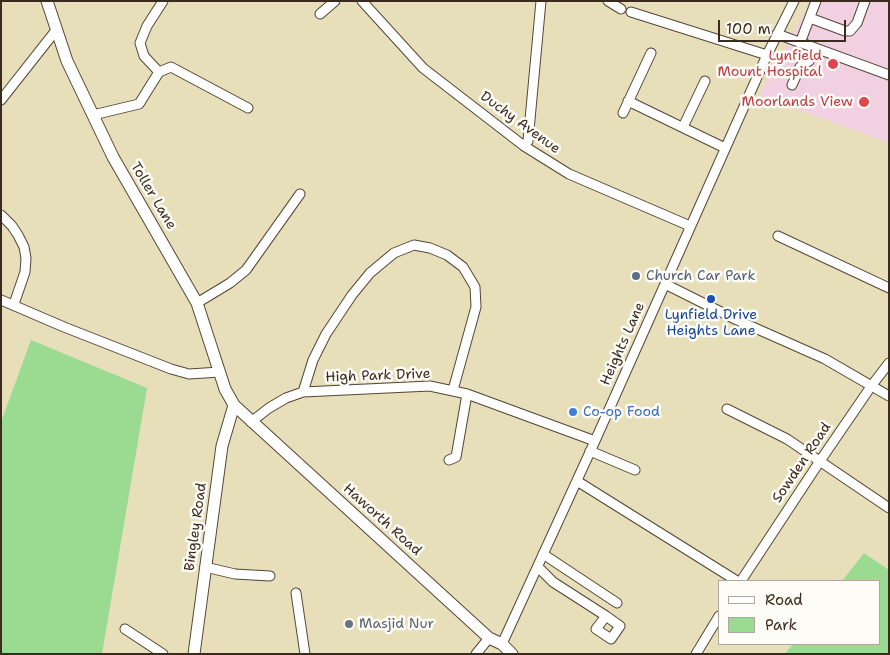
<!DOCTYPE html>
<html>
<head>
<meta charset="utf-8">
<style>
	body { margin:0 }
	#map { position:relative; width:890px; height:655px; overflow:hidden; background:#e7dfba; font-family:"Shantell Sans",sans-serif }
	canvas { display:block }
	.frame { position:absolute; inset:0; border:2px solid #3b2a1e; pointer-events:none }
	.legend { position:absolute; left:718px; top:580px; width:162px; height:65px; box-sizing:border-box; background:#fdfcf7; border:1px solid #afa8a0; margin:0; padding:6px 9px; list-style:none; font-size:15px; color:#3b2a1e }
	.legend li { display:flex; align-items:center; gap:10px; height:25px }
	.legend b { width:25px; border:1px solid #afa8a0 }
	.scale { position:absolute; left:718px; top:20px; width:128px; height:22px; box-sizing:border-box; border:2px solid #3b2a1e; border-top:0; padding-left:6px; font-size:15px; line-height:18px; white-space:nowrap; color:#3b2a1e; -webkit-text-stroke:4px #fdfcf7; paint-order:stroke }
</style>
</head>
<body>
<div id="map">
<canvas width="890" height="655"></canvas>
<div class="frame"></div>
<ul class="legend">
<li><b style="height:6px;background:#fff"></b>Road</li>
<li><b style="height:14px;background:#9adb91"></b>Park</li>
</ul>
<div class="scale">100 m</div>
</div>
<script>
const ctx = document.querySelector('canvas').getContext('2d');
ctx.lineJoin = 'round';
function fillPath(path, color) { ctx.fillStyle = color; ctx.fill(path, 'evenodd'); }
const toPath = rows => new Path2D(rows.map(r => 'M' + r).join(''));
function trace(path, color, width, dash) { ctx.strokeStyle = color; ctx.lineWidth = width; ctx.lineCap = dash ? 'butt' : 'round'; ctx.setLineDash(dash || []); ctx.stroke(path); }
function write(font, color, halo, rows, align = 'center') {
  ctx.font = font + ' "Shantell Sans",sans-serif'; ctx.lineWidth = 5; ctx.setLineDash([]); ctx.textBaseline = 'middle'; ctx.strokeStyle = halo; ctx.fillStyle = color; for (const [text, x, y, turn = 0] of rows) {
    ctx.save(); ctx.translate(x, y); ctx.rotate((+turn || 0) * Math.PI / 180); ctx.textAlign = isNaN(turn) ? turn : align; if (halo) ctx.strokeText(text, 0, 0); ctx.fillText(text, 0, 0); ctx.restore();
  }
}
fillPath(toPath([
	[810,1,889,1,889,143,759,95,794,33]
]), '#f1d0e2');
fillPath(toPath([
	[31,340,147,388,102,654,1,654,1,422],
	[864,553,889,570,889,654,785,654,793,644,879,644,879,581,842,581]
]), '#9adb91');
const minor = toPath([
	[362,1,423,68,524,146,569,174,690,226],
	[608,1,621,9],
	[631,12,767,55],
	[320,14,335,1],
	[810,18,845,31,850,31,857,23,865,1],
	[777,34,889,75],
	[800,43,816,1],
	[159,72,144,56,140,43,147,26,163,1],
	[792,85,800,67,809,61,815,48],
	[1,100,57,29],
	[628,101,725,148],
	[623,113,651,53],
	[93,115,139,104,159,72,171,67,248,108],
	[683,127,705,81],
	[524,146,528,141,541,1],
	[1,215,12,226,18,235,24,247,26,258,25,272,14,304],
	[778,236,889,288],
	[665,284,737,320,825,359,889,396],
	[1,300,64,327,171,369,189,374,220,372],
	[197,303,230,283,246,270,300,194],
	[303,392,313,360,326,334,352,295,370,273,394,253,414,245,430,248,447,255,463,267,475,287,476,307,453,390],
	[727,409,787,439,889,508],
	[251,422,269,408,286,398,303,392,430,386,467,394,595,441],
	[590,451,635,470],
	[449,460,456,457,467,394],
	[577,481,737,581],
	[543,554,617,603],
	[205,567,235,574,270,576],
	[538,567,553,582,606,616,620,626,611,639,596,629,606,616],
	[741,581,820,461,872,385,889,363],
	[296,593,305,654],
	[125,629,163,654],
	[502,644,595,441,767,55,794,1],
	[476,654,489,638],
	[696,654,719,616]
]);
const major = toPath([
	[47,1,67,61,113,157,197,303,225,389,234,405,489,638,502,644,512,654],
	[194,654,222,446,234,405]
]);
trace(minor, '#554535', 11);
trace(major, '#554535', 13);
trace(minor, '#fff', 9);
trace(major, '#fff', 11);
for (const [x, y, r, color] of [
	[833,64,6,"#e0444e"],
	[864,102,6,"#e0444e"],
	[636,276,5,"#5c6f8a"],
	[711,299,5,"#1a4fb4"],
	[573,412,5,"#3f7fe0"],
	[349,624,5,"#6b7280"]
]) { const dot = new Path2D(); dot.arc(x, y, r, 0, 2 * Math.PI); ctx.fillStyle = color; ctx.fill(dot); trace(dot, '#fdfcf7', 2); }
write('14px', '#be3a42', '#fdfcf7', [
	["Lynfield",822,56],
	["Mount Hospital",822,72],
	["Moorlands View",853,102]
], 'right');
write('14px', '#3b2a1e', '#fdfcf7', [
	["Duchy Avenue",520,123,36],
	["Toller Lane",153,196,59],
	["Heights Lane",623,344,-66],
	["High Park Drive",378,376,-2],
	["Sowden Road",802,463,-56],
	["Haworth Road",382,520,42],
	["Bingley Road",196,527,-82]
]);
write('14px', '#4e5e75', '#fdfcf7', [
	["Church Car Park",646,276]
], 'left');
write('14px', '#164399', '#fdfcf7', [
	["Lynfield Drive",711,315],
	["Heights Lane",711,331]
]);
write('14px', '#366cbe', '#fdfcf7', [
	["Co-op Food",583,412]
], 'left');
write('14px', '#5b616d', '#fdfcf7', [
	["Masjid Nur",359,624]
], 'left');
</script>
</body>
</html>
